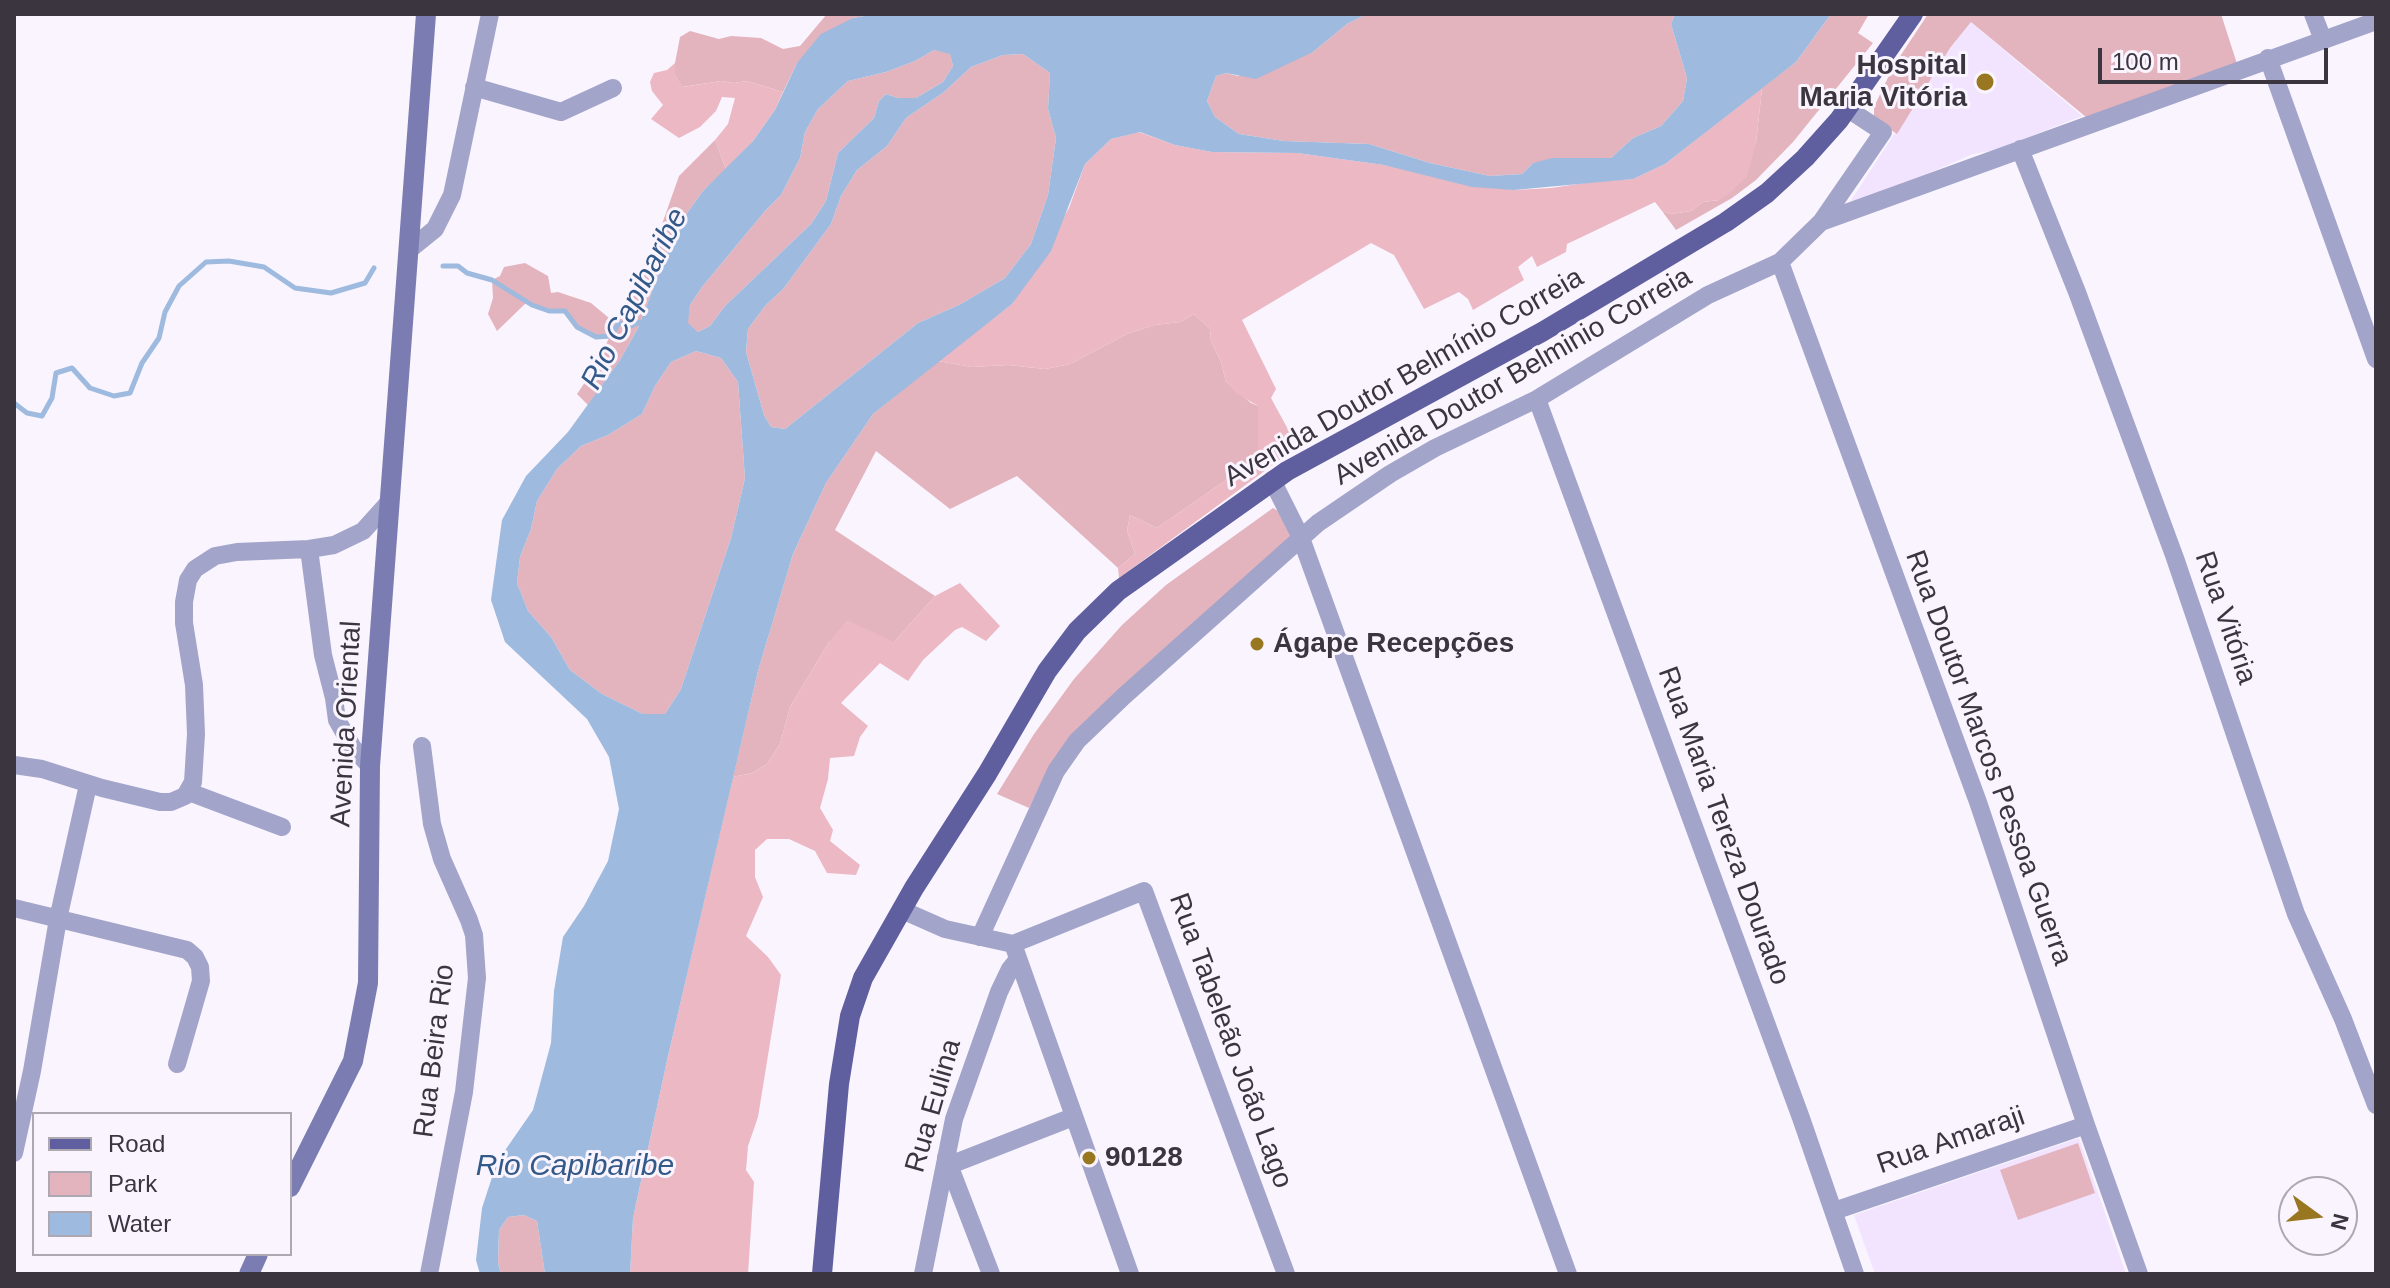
<!DOCTYPE html>
<html>
<head>
<meta charset="utf-8">
<style>
	body { margin:0 }
	#map { position:relative; width:2390px; height:1288px; overflow:hidden; background:#f9f4fe; font-family:Helvetica,sans-serif }
	canvas { display:block }
	.frame { position:absolute; inset:0; border:16px solid #3b3540; pointer-events:none }
	.legend { position:absolute; left:32px; top:1112px; width:260px; height:144px; box-sizing:border-box; background:#f9f4fe; border:2px solid #ada8b2; margin:0; padding:10px 14px; list-style:none; font-size:24px; color:#3b3540 }
	.legend li { display:flex; align-items:center; gap:16px; height:40px }
	.legend b { width:40px; border:2px solid #ada8b2 }
	.north { position:absolute; left:2278px; top:1176px; width:80px; height:80px; box-sizing:border-box; background:#f9f4fe; border:2px solid #ada8b2; border-radius:50%; rotate:105deg; font-size:22px; font-weight:700; line-height:32px; text-align:center; color:#3b3540 }
	.north::after { content:''; display:block; margin:auto; width:28px; height:36px; background:#987720; clip-path:polygon(50% 0,100% 100%,50% 72%,0 100%) }
	.scale { position:absolute; left:2098px; top:48px; width:230px; height:36px; box-sizing:border-box; border:4px solid #3b3540; border-top:0; padding-left:10px; font-size:24px; line-height:28px; white-space:nowrap; color:#3b3540; -webkit-text-stroke:6px #f9f4fe; paint-order:stroke }
</style>
</head>
<body>
<div id="map">
<canvas width="2390" height="1288"></canvas>
<div class="frame"></div>
<ul class="legend">
<li><b style="height:10px;background:#5f5fa0"></b>Road</li>
<li><b style="height:22px;background:#e3b4bd"></b>Park</li>
<li><b style="height:22px;background:#9ebade"></b>Water</li>
</ul>
<div class="north">N</div>
<div class="scale">100 m</div>
</div>
<script>
const ctx = document.querySelector('canvas').getContext('2d');
ctx.lineJoin = 'round';
function fillPath(path, color) { ctx.fillStyle = color; ctx.fill(path, 'evenodd'); }
const toPath = rows => new Path2D(rows.map(r => 'M' + r).join(''));
function trace(path, color, width, dash) { ctx.strokeStyle = color; ctx.lineWidth = width; ctx.lineCap = dash ? 'butt' : 'round'; ctx.setLineDash(dash || []); ctx.stroke(path); }
function write(font, color, halo, rows, align = 'center') {
  ctx.font = font + ' Helvetica,sans-serif'; ctx.lineWidth = 6; ctx.setLineDash([]); ctx.textBaseline = 'middle'; ctx.strokeStyle = halo; ctx.fillStyle = color; for (const [text, x, y, turn = 0] of rows) {
    ctx.save(); ctx.translate(x, y); ctx.rotate((+turn || 0) * Math.PI / 180); ctx.textAlign = isNaN(turn) ? turn : align; if (halo) ctx.strokeText(text, 0, 0); ctx.fillText(text, 0, 0); ctx.restore();
  }
}
fillPath(toPath([
	[1971,22,2082,116,1995,150,1973,154,1927,174,1850,202,1950,48],
	[2079,1138,2126,1274,1875,1274,1854,1215]
]), '#f2e4ff');
fillPath(toPath([
	[827,14,876,14,853,18,797,63,783,92,747,81,734,83,721,81,682,87,675,75,675,63,680,37,690,31,719,39,731,36,761,38,783,49,800,46],
	[1367,14,1675,14,1671,24,1687,78,1683,101,1661,126,1633,138,1611,158,1533,163,1522,174,1490,176,1430,163,1369,144,1284,141,1239,134,1215,117,1207,101,1216,76,1226,73,1238,76,1313,52,1347,24],
	[1831,14,1869,14,1858,33,1873,43,1793,142,1756,180,1732,198,1676,230,1662,211,1671,214,1691,211,1703,202,1719,200,1756,143,1762,88,1796,62],
	[1928,14,2221,14,2239,70,2092,122,1971,22,1950,48,1897,134,1874,118,1874,107,1893,67],
	[934,50,950,53,953,66,943,82,916,98,898,98,886,94,879,101,874,118,838,153,826,201,811,224,725,306,710,326,698,332,687,323,690,305,702,287,765,211,781,195,800,158,805,132,818,109,848,81,886,72,915,61],
	[1023,54,1050,73,1048,109,1056,138,1048,195,1031,244,1005,278,959,305,918,323,785,429,771,427,764,415,746,352,748,329,765,306,784,288,831,224,841,196,857,170,887,146,906,118,944,92,971,67,1003,55],
	[715,140,726,169,703,191,677,227,638,328,620,360,588,405,577,394,594,369,610,336,596,337,577,327,565,311,549,311,527,302,497,331,488,314,493,298,492,280,500,276,504,267,525,263,548,276,551,293,558,292,591,303,609,318,620,315,627,309,649,261,679,176],
	[1194,314,1210,329,1211,341,1221,362,1226,382,1251,403,1258,406,1258,458,1157,528,1130,515,1127,531,1135,554,1118,568,1017,476,950,509,876,451,835,530,935,596,894,642,829,642,790,707,780,744,767,764,752,773,733,777,758,671,793,554,826,483,873,414,938,361,972,367,1008,365,1045,369,1070,364,1127,334,1154,325,1180,322],
	[696,351,721,358,738,382,745,478,731,538,681,689,665,714,643,714,602,694,570,670,551,637,528,611,517,583,520,557,531,529,537,501,557,469,581,446,608,435,642,414,655,386,671,362],
	[1273,508,1278,511,1292,540,1049,767,1029,808,997,794,1034,734,1074,679,1122,625,1166,585],
	[2078,1143,2095,1193,2018,1220,2000,1170],
	[524,1215,537,1221,545,1274,501,1274,498,1263,499,1230,508,1217]
]), '#e3b4bd');
fillPath(toPath([
	[675,63,675,75,683,87,721,81,734,83,747,81,783,92,775,110,753,141,726,169,715,140,728,124,735,98,722,97,716,111,700,127,679,138,651,119,663,105,652,91,650,82,654,73,667,70],
	[1762,88,1756,143,1747,176,1730,193,1719,200,1703,202,1691,211,1671,214,1662,211,1655,202,1567,244,1566,252,1537,267,1532,256,1518,267,1524,280,1473,310,1468,299,1459,292,1424,309,1394,255,1371,243,1242,320,1276,389,1271,398,1290,433,1285,456,1119,578,1118,568,1135,554,1127,531,1130,515,1157,528,1258,458,1258,406,1236,393,1226,382,1221,362,1211,341,1210,329,1194,314,1180,322,1154,325,1127,334,1070,364,1045,369,1008,365,972,367,938,361,1012,304,1069,208,1085,164,1111,139,1139,132,1175,145,1212,152,1297,153,1384,165,1514,190,1551,188,1591,182,1633,179,1665,164],
	[960,583,1000,626,986,641,962,627,955,630,923,660,908,681,880,663,841,703,868,726,860,737,854,756,830,758,828,779,820,808,833,830,830,841,860,865,856,875,827,873,815,851,789,839,767,839,755,850,755,877,763,897,746,936,768,957,781,975,758,1117,748,1146,746,1170,754,1182,748,1274,630,1274,633,1218,668,1056,733,777,752,773,767,764,780,744,790,707,829,642,847,620,894,642,935,596]
]), '#ebb8c3');
fillPath(toPath([
	[876,14,1367,14,1347,24,1313,52,1256,79,1226,73,1216,76,1207,101,1215,117,1239,134,1284,141,1369,144,1430,163,1490,176,1522,174,1533,163,1552,158,1611,158,1633,138,1661,126,1683,101,1687,78,1671,24,1675,14,1831,14,1796,62,1665,164,1633,179,1514,190,1472,187,1384,165,1297,153,1212,152,1175,145,1140,132,1111,139,1085,164,1051,251,1012,304,873,414,826,483,793,554,758,671,668,1056,633,1218,630,1274,545,1274,537,1221,524,1215,508,1217,499,1230,498,1263,501,1274,480,1274,476,1260,482,1208,497,1162,533,1110,551,1043,554,991,563,937,584,906,608,861,619,809,609,757,587,719,505,642,491,600,502,520,526,476,568,432,620,360,638,328,677,227,703,191,753,141,775,110,797,63,821,34,853,18],
	[934,50,950,54,953,66,943,82,916,98,898,98,886,94,879,101,874,118,838,153,826,201,811,224,725,306,710,326,698,332,688,323,690,305,702,287,765,211,781,195,800,158,805,132,818,109,848,81,886,72,915,61],
	[1023,54,1050,73,1048,109,1056,138,1048,195,1031,244,1005,278,959,305,918,323,785,429,771,427,764,415,746,352,748,329,765,306,784,288,831,224,841,196,857,170,887,146,906,118,944,92,971,67,1003,55],
	[696,351,721,358,738,382,745,478,731,538,681,689,665,714,643,714,602,694,570,670,551,637,528,611,517,583,520,557,531,529,537,501,557,469,581,446,608,435,642,414,655,386,671,362]
]), '#9ebade');
trace(toPath([
	[443,266,458,266,467,273,492,280,532,305,549,311,565,311,577,327,596,337,611,336,619,323,631,326,640,322,646,324],
	[14,403,27,413,42,416,52,398,56,373,72,368,90,388,114,396,130,393,142,363,159,338,165,312,179,286,206,262,229,261,264,267,295,288,331,293,365,283,374,268]
]), '#9ebade', 5);
trace(toPath([
	[2313,14,2323,40],
	[2268,58,2376,359],
	[474,87,561,112,613,88],
	[2020,149,2077,292,2175,558,2296,914,2343,1019,2376,1105],
	[1821,222,2376,21],
	[409,250,435,229,452,195,490,14],
	[1780,262,1978,802,2086,1125,2139,1274],
	[1537,399,1801,1118,1855,1274],
	[1272,480,1301,538,1568,1274],
	[309,549,323,655,334,698,337,720,353,748,370,766],
	[422,746,432,824,442,859,469,920,474,935,477,978,464,1092,429,1274],
	[14,765,42,769,102,788,160,802,171,802,185,796,193,782,196,734,194,685,184,623,184,602,188,580,195,569,215,556,237,552,309,549,334,545,363,531,390,501],
	[189,792,282,827],
	[14,908,187,950,195,957,200,967,201,981,177,1064],
	[902,910,945,929,1013,944,1144,891,1286,1274],
	[980,937,1056,771,1077,741,1124,696,1318,523,1390,474,1435,448,1537,399,1708,295,1780,262,1821,222,1883,132,1848,109],
	[1013,944,1130,1274],
	[14,1153,32,1071,58,919,88,785],
	[946,1157,991,1274],
	[950,1165,1073,1117],
	[1834,1211,2086,1125],
	[923,1274,954,1119,999,992,1010,969,1018,959]
]), '#a2a4ca', 18);
trace(toPath([
	[290,1187,353,1061,368,983,370,766,426,14],
	[249,1274,258,1254]
]), '#7a7cb2', 20);
trace(toPath([
	[822,1274,839,1084,850,1016,863,978,914,888,987,774,1047,671,1077,631,1118,591,1287,471,1542,332,1726,222,1767,193,1805,158,1839,120,1913,14]
]), '#5f5fa0', 20);
for (const [x, y, r, color] of [
	[1985,82,10,"#987720"],
	[1257,644,8,"#987720"],
	[1089,1158,8,"#987720"]
]) { const dot = new Path2D(); dot.arc(x, y, r, 0, 2 * Math.PI); ctx.fillStyle = color; ctx.fill(dot); trace(dot, '#f9f4fe', 3); }
write('bold 28px', '#3b3540', '#f9f4fe', [
	["Hospital",1967,66,"right"],
	["Maria Vitória",1967,98,"right"],
	["Ágape Recepções",1273,644],
	["90128",1105,1158]
], 'left');
write('28px', '#3b3540', '#f9f4fe', [
	["Avenida Doutor Belminio Correia",1513,377,-30],
	["Avenida Doutor Belmínio Correia",1404,378,-30],
	["Rua Vitória",2225,618,71],
	["Avenida Oriental",347,724,-87],
	["Rua Doutor Marcos Pessoa Guerra",1988,758,70],
	["Rua Maria Tereza Dourado",1723,826,70],
	["Rua Tabeleão João Lago",1230,1041,70],
	["Rua Beira Rio",435,1051,-83],
	["Rua Eulina",934,1106,-74],
	["Rua Amaraji",1951,1141,-19]
]);
write('italic 30px', '#335989', '#f9f4fe', [
	["Rio Capibaribe",635,299,-63],
	["Rio Capibaribe",575,1167]
]);
</script>
</body>
</html>
